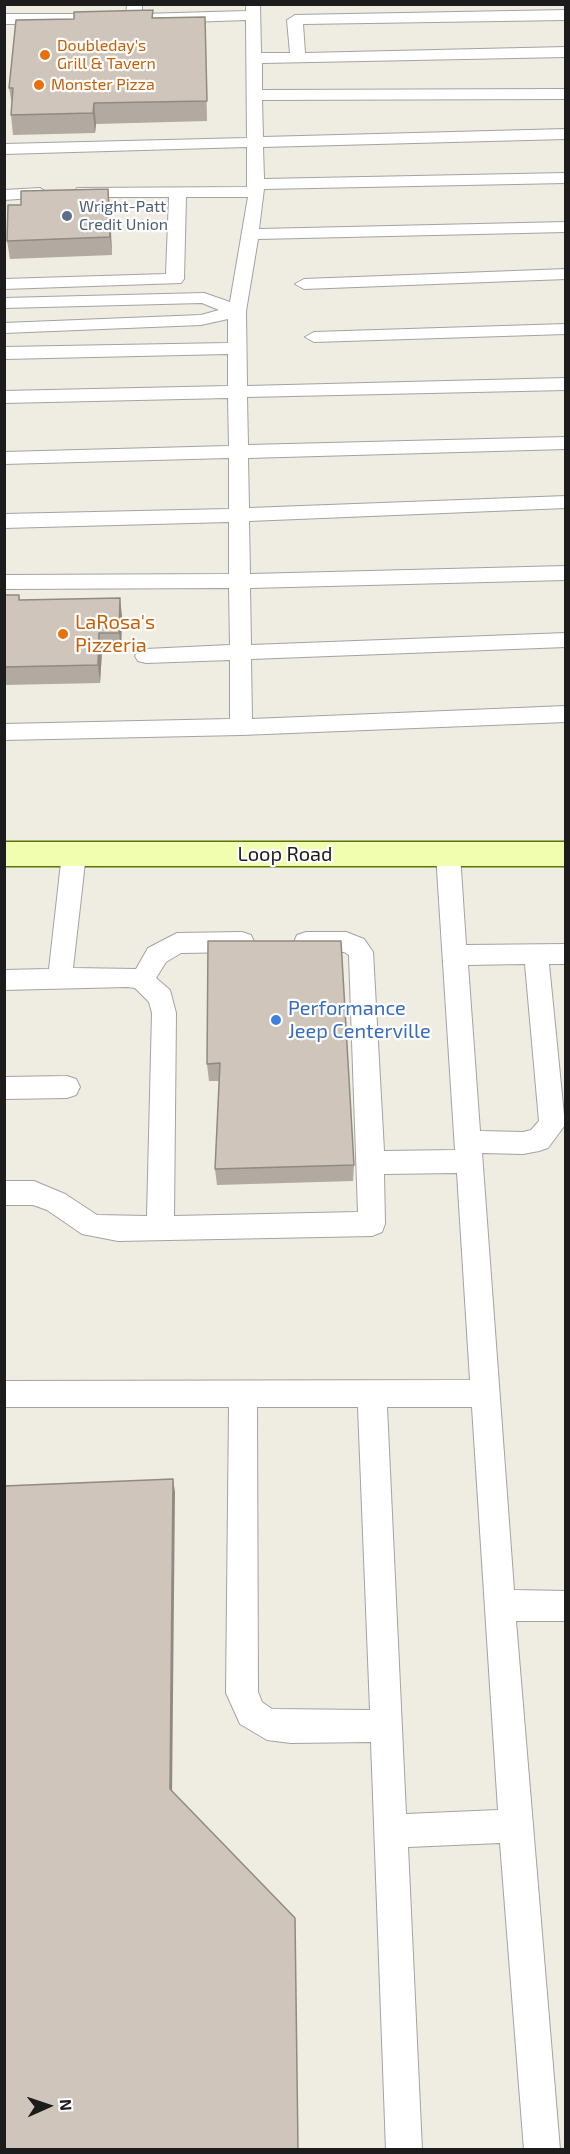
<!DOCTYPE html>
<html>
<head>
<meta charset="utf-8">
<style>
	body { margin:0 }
	#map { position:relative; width:570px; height:2154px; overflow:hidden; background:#efece1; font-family:"Exo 2",sans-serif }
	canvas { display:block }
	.frame { position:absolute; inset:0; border:6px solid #1c1c1c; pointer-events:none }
	.north { position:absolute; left:18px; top:2076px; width:60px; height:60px; -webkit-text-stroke:4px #fff; paint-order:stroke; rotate:87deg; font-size:16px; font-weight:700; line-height:24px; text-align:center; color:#1c1c1c }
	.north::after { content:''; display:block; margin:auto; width:21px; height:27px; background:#1c1c1c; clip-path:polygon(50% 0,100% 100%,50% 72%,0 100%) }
</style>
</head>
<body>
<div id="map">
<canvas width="570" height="2154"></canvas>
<div class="frame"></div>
<div class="north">N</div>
</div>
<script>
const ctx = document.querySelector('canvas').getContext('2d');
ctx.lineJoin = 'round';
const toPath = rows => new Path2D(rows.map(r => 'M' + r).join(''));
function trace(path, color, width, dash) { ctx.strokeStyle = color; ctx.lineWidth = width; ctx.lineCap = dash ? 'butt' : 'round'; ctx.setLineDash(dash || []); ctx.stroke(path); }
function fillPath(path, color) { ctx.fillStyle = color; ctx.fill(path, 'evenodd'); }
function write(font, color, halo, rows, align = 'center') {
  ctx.font = font + ' "Exo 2",sans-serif'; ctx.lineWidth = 4.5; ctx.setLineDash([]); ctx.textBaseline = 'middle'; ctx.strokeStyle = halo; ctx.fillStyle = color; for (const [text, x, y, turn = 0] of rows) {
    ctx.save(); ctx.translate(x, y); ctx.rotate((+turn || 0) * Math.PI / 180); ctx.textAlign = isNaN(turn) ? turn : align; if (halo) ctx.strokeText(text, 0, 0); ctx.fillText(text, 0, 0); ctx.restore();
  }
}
const lane = toPath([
	[127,4,142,4,142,14,246,11,246,4,260,4,261,53,290,53,287,20,295,15,566,10,566,20,303,24,305,53,566,47,566,57,262,63,262,90,566,89,566,99,262,100,263,137,566,129,566,139,263,147,264,179,566,173,566,183,264,189,259,229,566,222,566,232,258,239,246,311,247,386,566,378,566,390,247,397,248,445,566,437,566,449,248,458,249,508,566,496,566,508,249,521,250,574,566,566,566,580,250,588,251,645,566,633,566,647,251,659,252,719,566,706,566,722,241,735,4,740,4,724,230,719,230,660,146,663,138,661,135,656,138,651,146,649,230,645,229,588,4,589,4,575,229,574,229,522,4,528,4,514,229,509,229,458,4,464,4,452,229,446,228,398,4,403,4,391,228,386,228,354,4,359,4,347,228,343,228,319,201,325,4,333,4,323,201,315,219,310,202,303,4,308,4,298,204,293,230,302,248,197,186,197,184,279,181,283,4,289,4,279,166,274,169,197,83,197,77,196,75,192,77,188,247,187,247,147,4,154,4,144,247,138,246,20,134,24,126,19,127,4],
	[4,14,107,14,115,19,107,24,4,24,4,14],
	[40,188,48,193,46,197,4,200,4,190,40,188],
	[566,269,566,279,304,289,295,284,304,279,566,269],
	[566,324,566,334,314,342,305,337,314,332,566,324],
	[74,845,82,848,86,854,73,968,136,969,148,948,177,933,242,932,251,935,254,942,251,949,242,952,181,953,166,962,156,978,170,990,176,1013,174,1216,358,1212,349,955,344,952,306,952,297,949,294,942,297,935,306,932,346,932,364,939,373,952,384,1151,455,1150,436,854,440,848,448,845,456,848,460,854,466,945,566,944,566,964,549,964,565,1125,548,1148,539,1151,523,1154,482,1153,514,1590,566,1591,566,1621,516,1621,560,2150,524,2150,500,1843,408,1847,422,2150,386,2150,371,1742,291,1743,267,1740,240,1724,231,1704,226,1693,229,1407,4,1407,4,1381,470,1380,457,1173,384,1174,385,1224,382,1232,372,1236,118,1241,82,1234,47,1210,33,1205,4,1205,4,1181,34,1181,65,1194,97,1215,147,1216,152,1013,149,1002,135,988,127,987,4,990,4,970,49,969,62,854,66,848,74,845],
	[525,964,539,1121,531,1130,523,1132,480,1131,468,965,525,964],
	[257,1407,358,1407,370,1710,272,1709,262,1702,258,1692,257,1407],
	[387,1407,472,1407,498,1810,406,1814,387,1407],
	[67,1076,76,1079,80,1087,76,1095,67,1098,4,1099,4,1077,67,1076]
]);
const secondary = toPath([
	[4,842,566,842,566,866,4,866,4,842]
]);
trace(lane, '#a3a3a3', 2);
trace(secondary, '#5c7700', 3);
fillPath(lane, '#fff');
fillPath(secondary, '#f1feaf');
fillPath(toPath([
	[153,10,153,18,205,17,207,121,96,124,95,133,13,135,11,115,12,104,9,88,74,19],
	[108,189,112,255,10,259,7,241,21,205],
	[4,595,19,595,20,600,122,616,121,651,102,651,100,683,4,685],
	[208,941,354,1165,353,1181,217,1185,215,1169,219,1081,209,1081,207,1064]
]), '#b2a9a0');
fillPath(toPath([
	[94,103,96,124,95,133,93,113],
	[108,189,110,207,112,255,110,237],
	[120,598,122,616,121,651,119,633],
	[99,633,102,651,100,683,98,665],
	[173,1479,175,1492,172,1797,170,1789]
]), '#918a82');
const building = toPath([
	[153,10,152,18,205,17,207,101,94,103,93,113,11,115,13,88,9,88,16,20,74,19,74,12,153,10],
	[108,189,110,237,7,241,8,205,21,205,21,191,108,189],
	[4,595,19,595,19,600,120,598,119,633,99,633,98,665,4,667,4,595],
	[208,941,341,941,354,1165,215,1169,220,1063,207,1064,208,941],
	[173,1479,170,1789,295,1918,298,2150,4,2150,4,1486,173,1479]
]);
fillPath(building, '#cfc5ba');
trace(building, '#918a82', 1.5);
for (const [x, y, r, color] of [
	[45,55,6,"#e8710a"],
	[39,85,6,"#e8710a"],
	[67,216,6,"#5c6f8a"],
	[63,634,6,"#e8710a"],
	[276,1020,6,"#3f7fe0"]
]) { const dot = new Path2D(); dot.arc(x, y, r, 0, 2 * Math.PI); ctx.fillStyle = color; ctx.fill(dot); trace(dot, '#fff', 2); }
write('16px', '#c56008', '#fff', [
	["Doubleday's",57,46],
	["Grill & Tavern",57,64],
	["Monster Pizza",51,85]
], 'left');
write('16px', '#4e5e75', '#fff', [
	["Wright-Patt",79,207],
	["Credit Union",79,225]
], 'left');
write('20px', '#c56008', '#fff', [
	["LaRosa's",75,622],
	["Pizzeria",75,645]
], 'left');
write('20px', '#1c1c1c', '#fff', [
	["Loop Road",285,854]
]);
write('20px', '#366cbe', '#fff', [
	["Performance",288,1008],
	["Jeep Centerville",288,1031]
], 'left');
</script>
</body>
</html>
